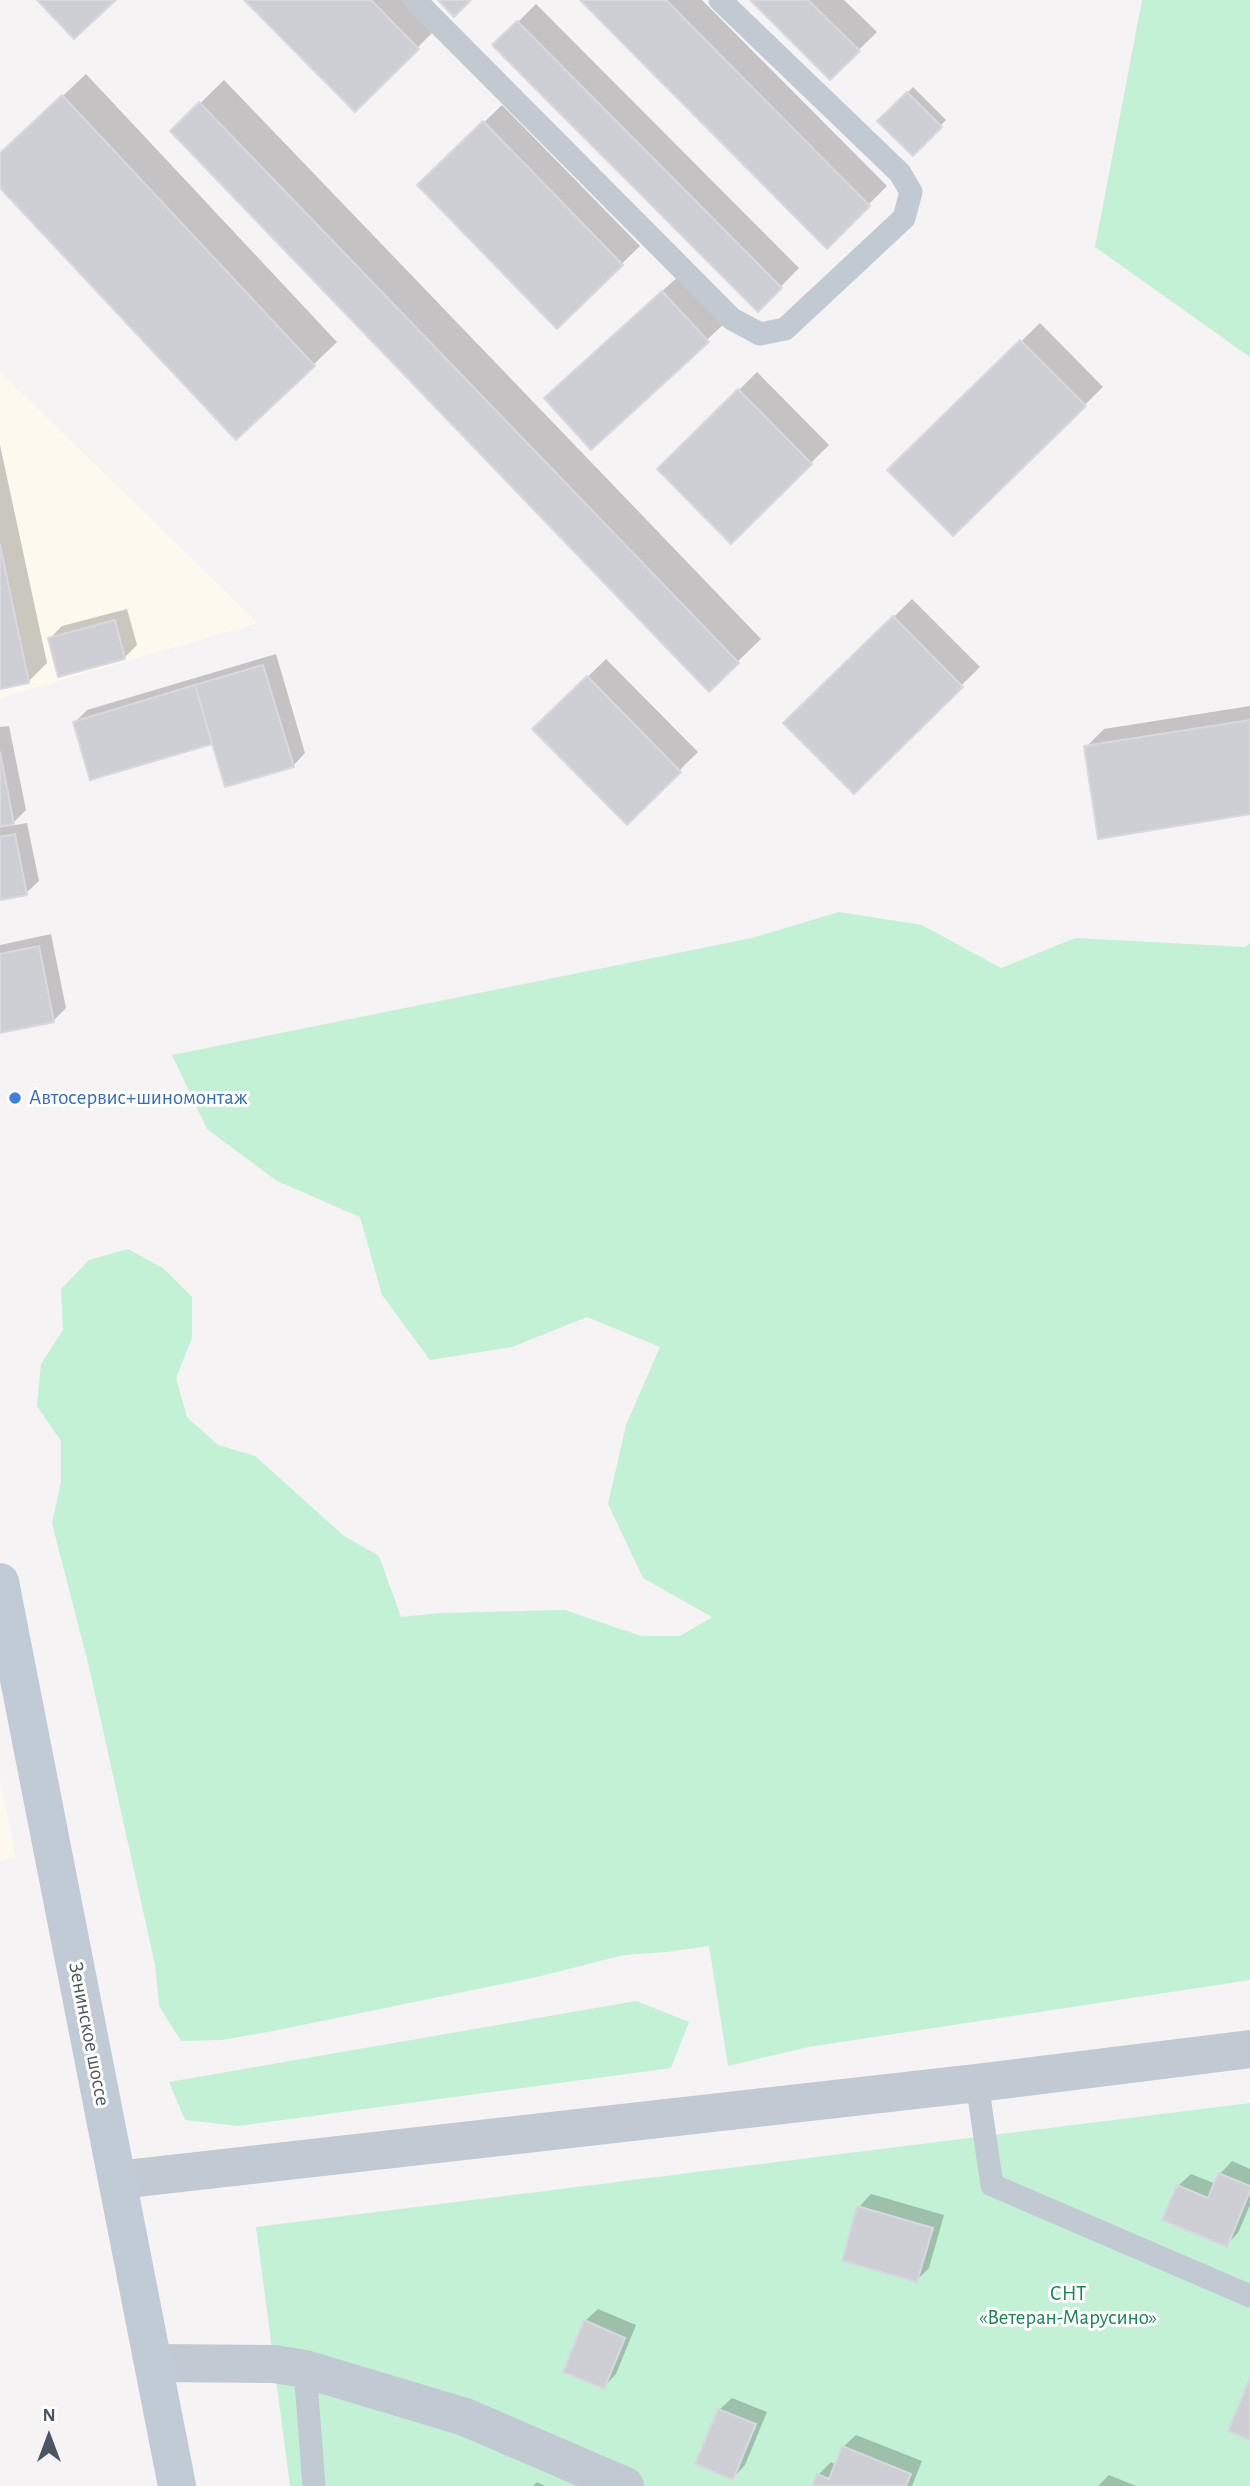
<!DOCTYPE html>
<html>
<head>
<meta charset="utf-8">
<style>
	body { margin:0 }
	#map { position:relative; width:1250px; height:2486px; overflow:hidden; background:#f5f3f3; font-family:"Alegreya Sans",sans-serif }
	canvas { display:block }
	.north { position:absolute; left:14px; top:2402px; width:70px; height:70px; -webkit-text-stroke:5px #fff; paint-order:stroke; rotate:0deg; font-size:19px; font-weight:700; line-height:28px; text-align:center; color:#4a5661 }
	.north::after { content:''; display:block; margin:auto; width:24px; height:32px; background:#4a5661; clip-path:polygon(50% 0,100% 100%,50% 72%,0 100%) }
</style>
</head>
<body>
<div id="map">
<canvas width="1250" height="2486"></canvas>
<div class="north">N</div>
</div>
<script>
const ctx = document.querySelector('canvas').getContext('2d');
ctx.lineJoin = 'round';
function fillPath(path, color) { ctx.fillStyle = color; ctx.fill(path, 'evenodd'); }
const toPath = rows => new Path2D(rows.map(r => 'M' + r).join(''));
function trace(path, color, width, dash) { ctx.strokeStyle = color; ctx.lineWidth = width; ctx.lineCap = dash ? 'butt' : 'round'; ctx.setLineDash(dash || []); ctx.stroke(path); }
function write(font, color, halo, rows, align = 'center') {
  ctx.font = font + ' "Alegreya Sans",sans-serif'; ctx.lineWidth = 6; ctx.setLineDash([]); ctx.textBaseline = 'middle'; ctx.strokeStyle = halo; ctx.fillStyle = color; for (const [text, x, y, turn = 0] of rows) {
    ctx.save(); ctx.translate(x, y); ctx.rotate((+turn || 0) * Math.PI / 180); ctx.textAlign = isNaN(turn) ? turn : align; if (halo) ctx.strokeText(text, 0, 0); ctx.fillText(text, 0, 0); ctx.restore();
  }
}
fillPath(toPath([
	[0,372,258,623,0,698],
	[0,1779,16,1857,0,1860]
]), '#fdf9ef');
fillPath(toPath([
	[1142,0,1250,0,1250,357,1095,247],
	[839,912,922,925,1001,968,1075,938,1245,947,1250,943,1250,1980,808,2047,728,2066,709,1946,667,1952,624,1955,541,1976,268,2032,222,2040,181,2041,159,2006,155,1965,89,1667,52,1523,61,1482,61,1441,37,1406,41,1364,63,1330,61,1289,89,1260,128,1249,163,1268,192,1297,192,1338,176,1378,187,1417,218,1445,255,1456,344,1536,379,1556,401,1617,440,1613,565,1610,641,1636,680,1636,712,1617,643,1578,608,1504,626,1425,660,1347,587,1317,512,1347,430,1360,382,1295,360,1217,277,1181,207,1129,172,1055,752,938],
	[636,2001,689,2022,671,2068,238,2126,185,2120,169,2082],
	[1250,2103,1250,2486,290,2486,256,2227]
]), '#c3f1d5');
fillPath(toPath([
	[247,0,407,0,436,29,355,110],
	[582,0,702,0,887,186,827,246],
	[752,0,844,0,877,32,830,78],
	[536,4,799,268,758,310,495,45],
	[86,74,337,342,237,438,0,185,0,155],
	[224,80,761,639,709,689,172,131],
	[913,87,946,120,913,153,880,121],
	[502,105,640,246,557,327,419,185],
	[681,274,726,322,592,447,564,380],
	[1040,323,1103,387,953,534,890,470],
	[757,372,829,445,731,542,660,469],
	[0,445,47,663,29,681,0,688],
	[912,599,980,667,854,791,786,723],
	[127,609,137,645,125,657,59,674,50,638,62,626],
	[276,654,305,753,293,766,214,741,91,778,75,722,87,710],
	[606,659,698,752,627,822,535,729],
	[1250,706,1250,813,1086,747,1104,729],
	[9,726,26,810,10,826,27,823,39,881,26,893,0,898,0,727],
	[51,934,66,1008,53,1021,0,1031,0,945],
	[1232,2161,1250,2169,1250,2205,1238,2233,1226,2245,1178,2186,1191,2174,1216,2184,1220,2174],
	[871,2194,944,2215,929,2268,917,2280,859,2207],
	[598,2309,636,2325,616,2374,604,2387,585,2321],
	[732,2398,767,2412,745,2465,733,2478,719,2410],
	[856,2435,922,2461,912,2486,814,2486,818,2475,831,2462,836,2465,843,2447],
	[1109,2475,1136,2486,1098,2486],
	[537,2482,545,2486,533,2486]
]), '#0003');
const building = toPath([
	[37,0,116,0,74,39,37,0],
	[244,0,371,0,419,49,355,112,244,0],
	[438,0,471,0,454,17,438,0],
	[580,0,666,0,870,206,827,249,580,0],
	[750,0,808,0,860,51,830,80,750,0],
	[517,21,782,288,758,312,492,45,517,21],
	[907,92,942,127,913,156,877,121,907,92],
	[62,95,315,366,236,440,0,188,0,153,62,95],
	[199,102,739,663,709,692,170,131,199,102],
	[483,121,623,265,557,329,417,185,483,121],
	[662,291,709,342,591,450,544,398,662,291],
	[1020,340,1086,406,953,536,887,470,1020,340],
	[738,389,812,464,731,544,657,469,738,389],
	[0,545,29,683,0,689,0,545],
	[893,616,963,687,854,794,783,723,893,616],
	[115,620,125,659,58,677,48,638,115,620],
	[263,665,294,767,225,787,195,685,263,665],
	[587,676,681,772,627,825,532,729,587,676],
	[195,685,212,744,90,780,73,722,195,685],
	[1250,720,1250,814,1098,839,1084,746,1250,720],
	[0,752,14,824,0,827,0,752],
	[15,834,27,895,0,900,0,837,15,834],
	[39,946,54,1022,0,1033,0,954,39,946],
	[1218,2173,1250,2186,1250,2191,1227,2247,1162,2220,1177,2185,1208,2198,1218,2173],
	[857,2206,933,2228,917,2282,842,2261,857,2206],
	[584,2320,625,2338,604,2389,563,2372,584,2320],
	[1250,2378,1250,2440,1228,2431,1250,2378],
	[718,2409,756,2424,733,2480,695,2464,718,2409],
	[842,2446,911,2474,906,2486,812,2486,817,2474,829,2479,842,2446]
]);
fillPath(building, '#cdcfd5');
trace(building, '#d7d9de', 2);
trace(toPath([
	[415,0,732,319,760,334,785,329,904,218,911,192,900,173,720,0],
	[977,2083,992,2185,1250,2296],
	[305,2369,314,2486]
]), '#c1cad2', 23);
trace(toPath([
	[118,2180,977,2083,1250,2049],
	[154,2363,274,2364,305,2369,465,2417,625,2486]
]), '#c1cad2', 38);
trace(toPath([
	[0,1582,177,2486]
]), '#c1cbd6', 38);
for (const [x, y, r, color] of [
	[15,1098,7,"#3f7fe0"]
]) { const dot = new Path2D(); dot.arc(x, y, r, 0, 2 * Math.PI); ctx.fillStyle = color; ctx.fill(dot); trace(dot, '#fff', 2.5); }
write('21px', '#366cbe', '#fff', [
	["Автосервис+шиномонтаж",29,1098]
], 'left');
write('21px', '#4a5661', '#fff', [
	["Зенинское шоссе",89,2034,79]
]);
write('21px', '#17864f', '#fff', [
	["СНТ",1068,2294],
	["«Ветеран-Марусино»",1068,2318]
]);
</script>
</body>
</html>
